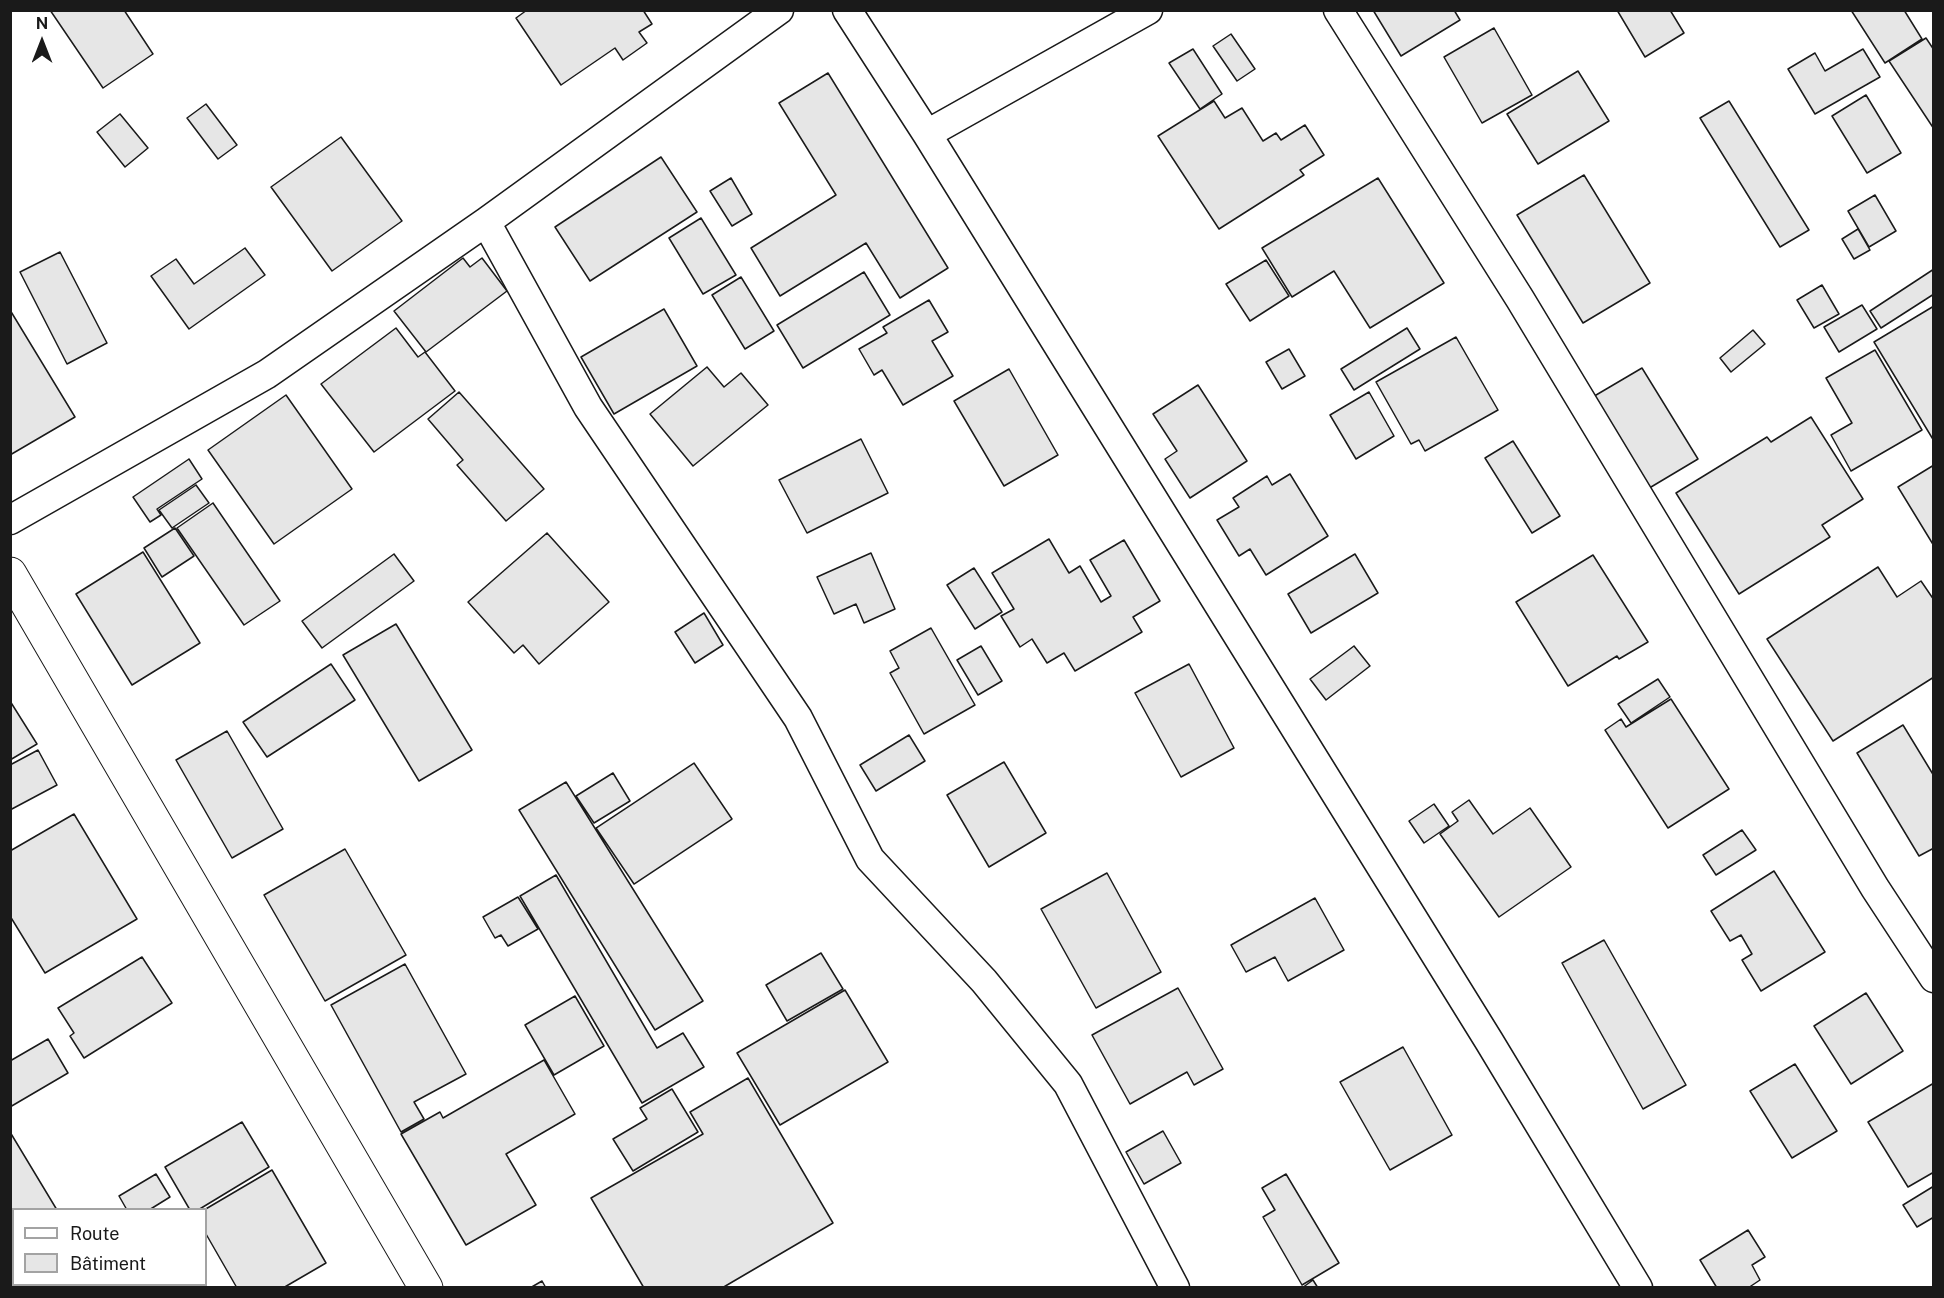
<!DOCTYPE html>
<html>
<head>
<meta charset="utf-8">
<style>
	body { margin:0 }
	#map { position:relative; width:1944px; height:1298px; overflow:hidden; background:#fff; font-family:"Public Sans",sans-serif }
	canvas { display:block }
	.frame { position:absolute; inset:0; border:12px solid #1a1a1a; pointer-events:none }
	.legend { position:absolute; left:12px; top:1208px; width:195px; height:78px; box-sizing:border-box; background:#fff; border:2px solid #a3a3a3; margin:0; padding:8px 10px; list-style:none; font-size:18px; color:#1a1a1a }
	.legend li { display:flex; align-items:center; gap:12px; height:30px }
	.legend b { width:30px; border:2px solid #a3a3a3 }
	.north { position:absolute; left:12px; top:12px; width:60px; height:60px; -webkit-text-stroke:4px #fff; paint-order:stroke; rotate:0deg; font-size:16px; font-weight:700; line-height:24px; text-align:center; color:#1a1a1a }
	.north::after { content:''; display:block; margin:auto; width:21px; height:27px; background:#1a1a1a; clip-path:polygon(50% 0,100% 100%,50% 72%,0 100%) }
</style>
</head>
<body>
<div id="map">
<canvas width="1944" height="1298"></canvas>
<div class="frame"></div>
<ul class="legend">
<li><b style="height:8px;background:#fff"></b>Route</li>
<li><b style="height:16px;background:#e6e6e6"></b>Bâtiment</li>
</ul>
<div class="north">N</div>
</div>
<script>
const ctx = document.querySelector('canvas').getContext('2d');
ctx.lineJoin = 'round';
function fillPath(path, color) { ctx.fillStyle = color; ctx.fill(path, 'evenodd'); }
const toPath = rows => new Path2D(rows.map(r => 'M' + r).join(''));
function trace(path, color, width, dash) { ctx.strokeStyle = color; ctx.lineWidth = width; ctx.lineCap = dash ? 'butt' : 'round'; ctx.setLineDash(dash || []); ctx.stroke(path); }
const building = toPath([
	[50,10,124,10,153,54,103,88,50,10],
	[527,10,643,10,652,24,639,32,647,43,623,60,615,48,561,85,516,18,527,10],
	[1373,10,1454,10,1460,20,1401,56,1373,10],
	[1617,10,1670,10,1684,33,1645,57,1617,10],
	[1851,10,1904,10,1922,39,1885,63,1851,10],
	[1494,28,1532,95,1482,123,1444,57,1494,28],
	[1231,34,1255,69,1237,81,1213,46,1231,34],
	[1926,38,1934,50,1934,129,1889,61,1926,38],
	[1193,49,1222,94,1200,109,1169,63,1193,49],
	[1863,49,1880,77,1815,114,1788,69,1815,53,1825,71,1863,49],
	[1578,71,1609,121,1538,164,1507,114,1578,71],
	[828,73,948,268,900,298,866,243,780,296,751,248,836,195,779,103,828,73],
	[1866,95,1901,153,1867,173,1832,116,1866,95],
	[1214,101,1225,118,1242,108,1263,141,1276,133,1281,140,1305,125,1324,155,1300,170,1304,175,1219,229,1158,136,1214,101],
	[1729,101,1809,230,1780,247,1700,118,1729,101],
	[206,104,237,145,218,159,187,118,206,104],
	[120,114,148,148,125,167,97,132,120,114],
	[341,137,402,221,332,271,271,187,341,137],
	[661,157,697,212,590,281,555,227,661,157],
	[1584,175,1650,283,1583,323,1517,215,1584,175],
	[731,178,752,214,732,226,710,191,731,178],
	[1378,178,1444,283,1370,328,1334,271,1292,297,1262,248,1378,178],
	[1875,195,1896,231,1869,247,1848,211,1875,195],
	[701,218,736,275,703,294,669,238,701,218],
	[1858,229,1870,250,1854,259,1842,239,1858,229],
	[245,248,265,275,189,329,151,276,176,259,194,284,245,248],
	[60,252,107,343,67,364,20,272,60,252],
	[463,258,470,267,482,258,507,291,426,352,394,311,463,258],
	[1266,260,1289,296,1250,321,1226,284,1266,260],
	[1934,269,1934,294,1881,328,1870,311,1934,269],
	[864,272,890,315,803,368,777,325,864,272],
	[741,277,774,331,745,349,712,295,741,277],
	[1822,285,1839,314,1814,328,1797,300,1822,285],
	[929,300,948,332,932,341,953,376,903,405,882,370,874,375,859,349,887,333,883,327,929,300],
	[1862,305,1877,329,1839,352,1824,327,1862,305],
	[1934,306,1934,441,1874,342,1934,306],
	[664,309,697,366,614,414,581,357,664,309],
	[10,310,75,417,10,455,10,310],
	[396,328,418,357,425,352,455,391,374,452,321,384,396,328],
	[1407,328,1420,349,1354,390,1341,369,1407,328],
	[1753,330,1765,344,1731,372,1720,358,1753,330],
	[1456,337,1498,410,1425,451,1419,440,1411,444,1376,382,1456,337],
	[1289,349,1305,376,1282,389,1266,362,1289,349],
	[1875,350,1922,430,1851,471,1831,435,1852,423,1826,378,1875,350],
	[707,367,724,387,741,373,768,405,693,466,650,414,707,367],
	[1642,368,1698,459,1646,490,1591,398,1642,368],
	[1009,369,1058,455,1004,486,954,401,1009,369],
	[1198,385,1247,461,1190,498,1165,459,1177,451,1153,414,1198,385],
	[459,392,544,489,506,521,457,465,463,460,428,419,459,392],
	[1369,392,1394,436,1356,459,1330,415,1369,392],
	[286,395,352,489,274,544,208,450,286,395],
	[1811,417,1863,499,1822,525,1830,537,1739,594,1676,493,1767,437,1771,442,1811,417],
	[861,439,888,493,807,533,779,480,861,439],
	[1513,441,1560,516,1532,533,1485,458,1513,441],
	[189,459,202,479,157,509,161,515,150,522,133,497,189,459],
	[1934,465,1934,546,1898,487,1934,465],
	[1290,474,1328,536,1266,575,1250,549,1239,556,1217,520,1239,507,1233,498,1267,476,1272,485,1290,474],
	[196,485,209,503,172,528,159,510,196,485],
	[213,503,280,601,244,625,177,528,213,503],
	[175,528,194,556,162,577,144,548,175,528],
	[547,533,609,602,539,664,523,645,514,653,468,602,547,533],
	[1049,539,1069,573,1080,566,1101,602,1111,596,1090,560,1124,540,1160,601,1133,617,1142,632,1075,671,1064,653,1047,663,1032,639,1020,647,1001,616,1014,609,992,573,1049,539],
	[143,552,200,643,132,685,76,594,143,552],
	[871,553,895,609,864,623,856,604,834,614,817,577,871,553],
	[394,554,414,581,322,648,302,621,394,554],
	[1355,554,1378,593,1311,633,1288,594,1355,554],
	[1593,555,1648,642,1619,659,1617,656,1568,686,1516,602,1593,555],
	[1878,567,1897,597,1921,581,1934,600,1934,677,1833,741,1767,639,1878,567],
	[974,568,1002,612,975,629,947,585,974,568],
	[704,613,723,645,695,663,675,632,704,613],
	[396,624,472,750,419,781,343,655,396,624],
	[931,628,975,705,924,734,890,673,899,668,890,651,931,628],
	[981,646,1002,681,978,695,957,660,981,646],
	[1354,646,1370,666,1326,700,1310,679,1354,646],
	[331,664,355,700,267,757,243,722,331,664],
	[1189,664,1234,748,1181,777,1135,693,1189,664],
	[1658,679,1670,697,1631,723,1618,704,1658,679],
	[1671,699,1729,789,1668,828,1605,730,1621,719,1626,727,1671,699],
	[10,701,37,744,10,760,10,701],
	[1903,725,1934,776,1934,848,1919,856,1857,753,1903,725],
	[227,731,283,829,232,858,176,760,227,731],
	[909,735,925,761,876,791,860,765,909,735],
	[38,750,57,785,10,810,10,765,38,750],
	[1004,762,1046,833,989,867,947,795,1004,762],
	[694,763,732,819,634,884,596,828,694,763],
	[613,773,630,801,594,823,576,796,613,773],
	[566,782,703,1001,655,1030,519,810,566,782],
	[1469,800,1493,834,1530,808,1571,867,1499,917,1440,834,1458,821,1452,812,1469,800],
	[1434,804,1449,826,1424,843,1409,821,1434,804],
	[74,814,137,919,45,973,10,916,10,851,74,814],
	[1742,830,1756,850,1716,875,1703,855,1742,830],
	[345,849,406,955,325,1001,264,895,345,849],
	[1774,871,1825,952,1761,991,1742,960,1752,954,1741,935,1730,941,1711,911,1774,871],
	[1107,873,1161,972,1096,1008,1041,909,1107,873],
	[556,875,657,1048,683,1033,704,1067,642,1103,520,896,556,875],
	[518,897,538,929,508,946,501,935,495,938,483,917,518,897],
	[1315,898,1344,950,1288,981,1275,957,1246,972,1231,945,1315,898],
	[1604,940,1686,1085,1643,1109,1562,963,1604,940],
	[821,953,843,989,787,1021,766,985,821,953],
	[142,957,172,1003,84,1058,70,1036,74,1033,58,1008,142,957],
	[405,964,466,1074,414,1102,424,1119,401,1132,331,1005,405,964],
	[1178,988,1223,1069,1194,1085,1187,1072,1130,1104,1092,1035,1178,988],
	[845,990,888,1062,780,1125,737,1053,845,990],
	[1866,993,1903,1051,1851,1084,1814,1026,1866,993],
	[575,996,604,1046,554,1075,525,1025,575,996],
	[48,1039,68,1073,10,1107,10,1061,48,1039],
	[1403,1047,1452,1135,1390,1170,1340,1082,1403,1047],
	[544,1060,575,1114,506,1154,536,1205,466,1245,401,1134,440,1112,443,1118,544,1060],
	[1795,1064,1837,1131,1792,1158,1750,1091,1795,1064],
	[748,1078,833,1223,722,1288,644,1288,591,1198,703,1134,690,1112,748,1078],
	[1934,1083,1934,1172,1908,1187,1868,1122,1934,1083],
	[672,1089,698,1132,633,1171,613,1139,647,1119,640,1108,672,1089],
	[242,1122,269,1167,198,1210,190,1210,165,1167,242,1122],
	[1163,1131,1181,1163,1144,1184,1126,1152,1163,1131],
	[10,1132,57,1210,14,1210,14,1227,10,1222,10,1132],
	[272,1170,326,1263,283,1288,237,1288,206,1234,204,1210,272,1170],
	[156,1174,170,1197,149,1210,127,1210,119,1196,156,1174],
	[1286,1174,1339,1263,1302,1285,1263,1217,1275,1210,1262,1188,1286,1174],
	[1934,1186,1934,1217,1917,1227,1903,1205,1934,1186],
	[1748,1230,1765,1257,1752,1265,1760,1280,1748,1288,1717,1288,1700,1260,1748,1230],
	[1313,1280,1318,1288,1302,1288,1313,1280],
	[542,1281,546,1288,530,1288,542,1281]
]);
fillPath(building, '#e6e6e6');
trace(building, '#1a1a1a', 1.5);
const minor = toPath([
	[847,10,927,134,1489,1041,1638,1288],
	[1338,10,1520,299,1875,888,1934,978],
	[927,134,1148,10],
	[486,222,588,407,798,718,870,859,984,981,1068,1084,1175,1288],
	[10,520,267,374,486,222,779,10]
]);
const trunk = toPath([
	[10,574,426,1288]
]);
trace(minor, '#1a1a1a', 31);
trace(trunk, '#1a1a1a', 35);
trace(minor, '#fff', 28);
trace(trunk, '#fff', 33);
</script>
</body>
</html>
